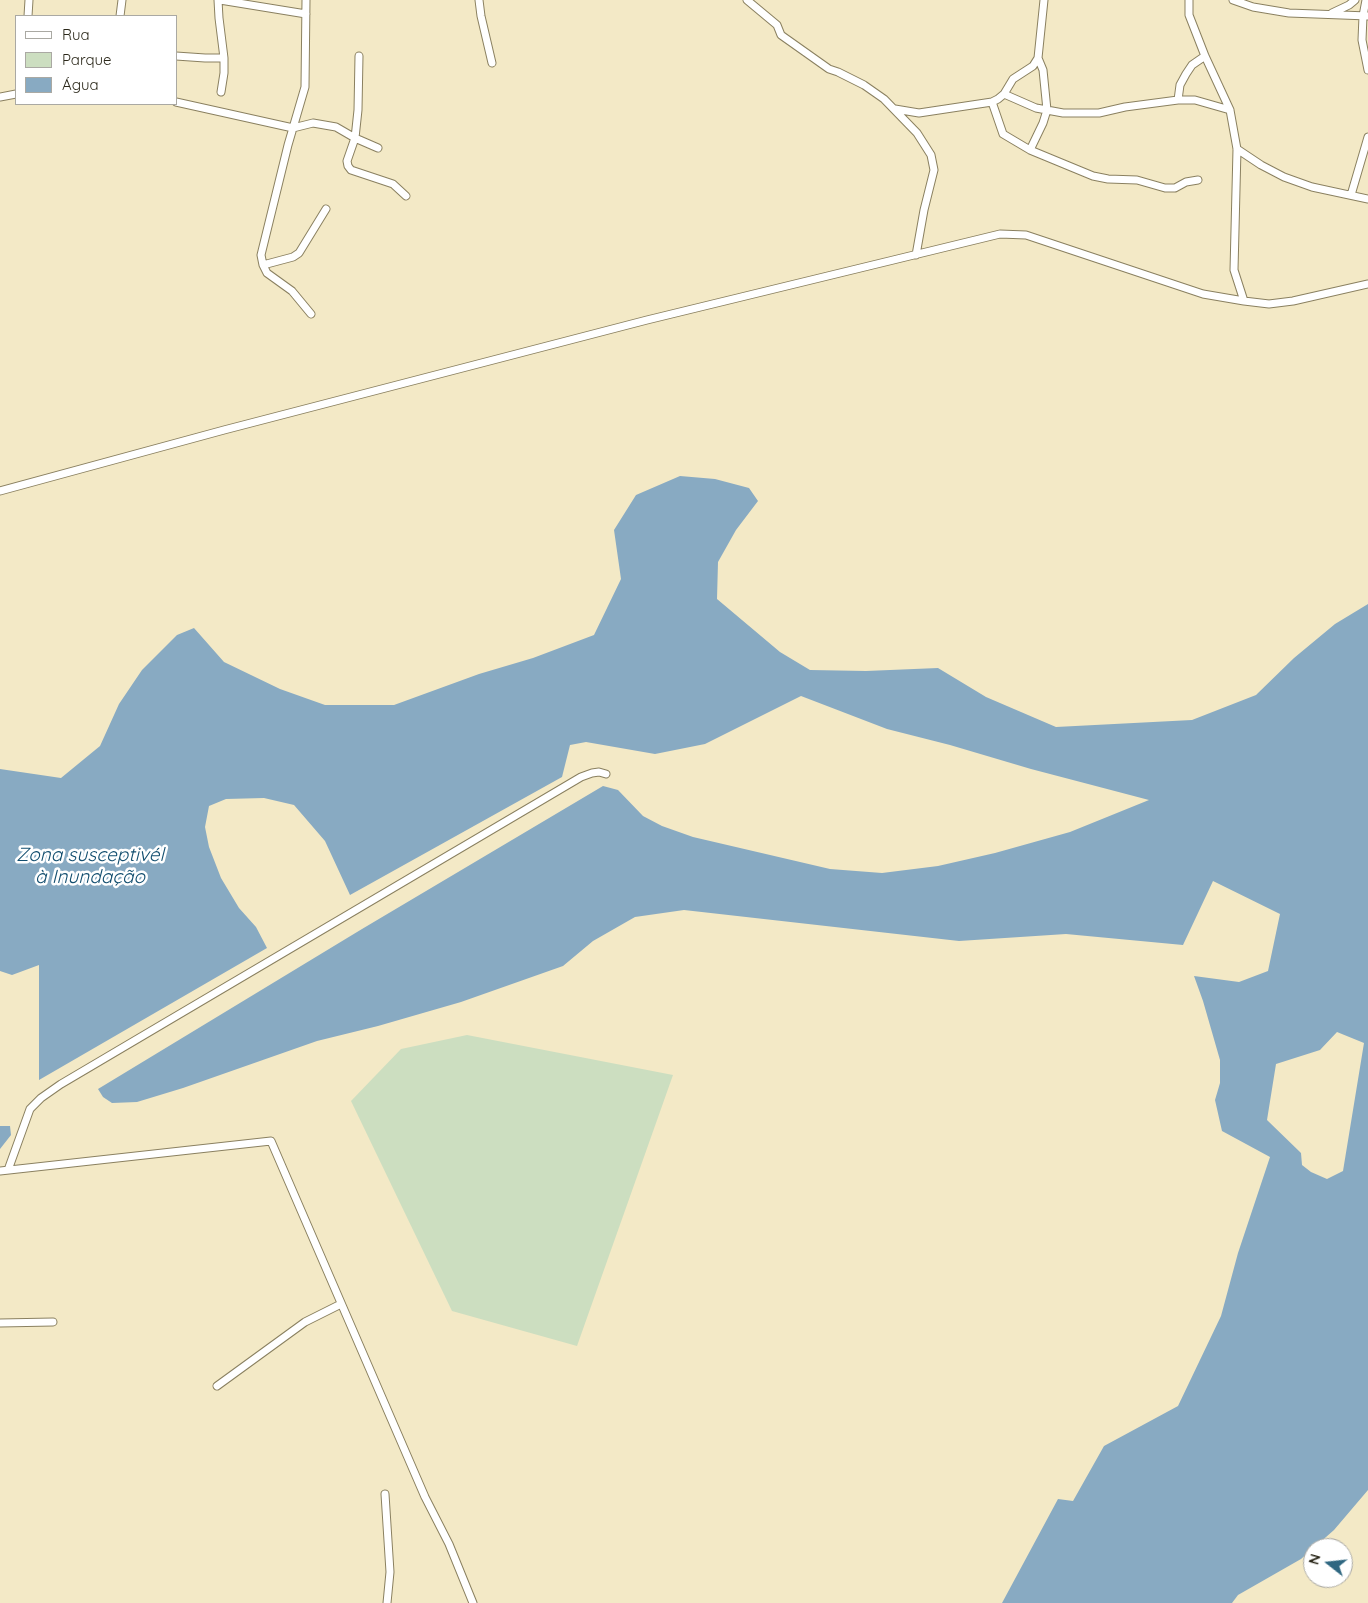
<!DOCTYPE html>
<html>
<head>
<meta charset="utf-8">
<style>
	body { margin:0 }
	#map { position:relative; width:1368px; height:1603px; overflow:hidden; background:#f3e9c6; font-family:Quicksand,sans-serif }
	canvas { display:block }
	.legend { position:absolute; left:15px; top:15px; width:162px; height:90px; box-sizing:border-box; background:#fff; border:1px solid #aaa9a3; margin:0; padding:6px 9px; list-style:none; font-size:15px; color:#2b281a }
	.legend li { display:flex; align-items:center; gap:10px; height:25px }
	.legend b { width:25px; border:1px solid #aaa9a3 }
	.north { position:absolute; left:1303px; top:1538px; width:50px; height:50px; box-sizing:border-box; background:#fff; border:1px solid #aaa9a3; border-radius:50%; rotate:286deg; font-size:14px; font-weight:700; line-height:20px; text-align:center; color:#2b281a }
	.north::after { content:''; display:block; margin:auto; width:18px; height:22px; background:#2f6781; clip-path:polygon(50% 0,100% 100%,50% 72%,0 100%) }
</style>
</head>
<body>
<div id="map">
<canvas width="1368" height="1603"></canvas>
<ul class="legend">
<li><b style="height:6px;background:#fff"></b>Rua</li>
<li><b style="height:14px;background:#ccdec0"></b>Parque</li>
<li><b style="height:14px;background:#88aac2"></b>Água</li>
</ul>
<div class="north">N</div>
</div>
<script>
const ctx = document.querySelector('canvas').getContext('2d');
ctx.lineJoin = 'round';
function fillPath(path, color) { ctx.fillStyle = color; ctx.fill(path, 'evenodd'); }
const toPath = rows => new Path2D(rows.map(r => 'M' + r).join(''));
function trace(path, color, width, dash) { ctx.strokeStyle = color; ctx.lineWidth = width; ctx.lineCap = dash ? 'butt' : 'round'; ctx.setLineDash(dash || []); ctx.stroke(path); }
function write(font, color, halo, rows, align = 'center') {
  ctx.font = font + ' Quicksand,sans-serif'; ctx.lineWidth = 5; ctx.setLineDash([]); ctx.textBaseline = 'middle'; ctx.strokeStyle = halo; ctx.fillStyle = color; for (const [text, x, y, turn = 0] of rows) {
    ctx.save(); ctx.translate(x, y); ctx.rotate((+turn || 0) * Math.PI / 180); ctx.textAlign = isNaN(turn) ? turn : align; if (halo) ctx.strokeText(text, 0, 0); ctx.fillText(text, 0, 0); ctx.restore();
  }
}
fillPath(toPath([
	[467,1035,673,1075,577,1346,452,1311,351,1101,401,1049]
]), '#ccdec0');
fillPath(toPath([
	[680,476,715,479,749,488,758,501,736,530,718,562,717,599,780,652,810,670,866,671,938,668,986,697,1056,727,1192,720,1256,695,1294,658,1335,624,1368,604,1368,1490,1334,1530,1301,1559,1238,1595,1232,1603,1002,1603,1058,1499,1073,1501,1104,1446,1178,1406,1221,1316,1238,1253,1270,1157,1222,1131,1215,1100,1220,1083,1220,1060,1203,1001,1194,976,1239,982,1268,971,1280,914,1213,881,1183,945,1066,934,959,941,684,910,635,917,593,941,563,966,461,1002,378,1026,317,1041,183,1088,137,1102,112,1103,103,1097,98,1089,362,929,603,786,618,790,643,816,662,826,693,837,830,869,882,873,938,866,995,853,1070,832,1149,800,1031,769,950,745,887,729,801,696,705,744,655,754,586,742,570,745,562,777,350,895,325,841,294,805,264,798,226,799,209,806,205,827,209,847,221,878,239,908,256,927,267,948,39,1080,39,965,12,975,0,971,0,769,61,778,100,746,119,704,142,670,177,635,194,628,224,662,280,689,325,705,394,705,479,674,533,658,594,635,621,579,614,530,636,495],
	[1337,1032,1364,1043,1343,1171,1327,1179,1311,1172,1302,1165,1301,1153,1267,1120,1276,1064,1320,1050],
	[0,1126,10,1126,11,1135,0,1149]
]), '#88aac2');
const street = toPath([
	[218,0,219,18,224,58,224,73,221,92],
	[220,0,306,14],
	[306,0,305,87,288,145,261,255,263,265,267,273,292,291,311,314],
	[479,0,481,16,492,63],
	[747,0,777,25,781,35,829,69,838,72,864,85,884,99,917,133,931,155,934,170,924,210,916,255],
	[1189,0,1189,15,1205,56,1230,110,1237,149,1234,270,1244,301],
	[1233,0,1253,7,1289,13,1368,16],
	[1366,0,1363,16,1362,40,1368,70],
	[1332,13,1349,5,1355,0],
	[28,16,29,0],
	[120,16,122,0],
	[176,56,205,58,224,58],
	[359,56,358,110,355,138,347,161,348,166,351,170,393,184,406,196],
	[1004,94,1036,108,1063,113,1099,113,1125,107,1178,100,1180,85,1186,74,1192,65,1205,56],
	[0,97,16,94],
	[1178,100,1195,100,1230,110],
	[176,102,293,128,313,123,336,127,355,138,378,148],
	[992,102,1003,134,1030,150,1093,176,1108,179,1137,180,1165,188,1175,188,1186,182,1198,180],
	[895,109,919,113,992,102,998,99,1004,94,1013,79,1033,66,1038,58,1044,0],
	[1237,149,1261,165,1284,177,1312,187,1368,199],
	[1030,150,1043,123,1047,110,1043,70,1038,58],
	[1351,195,1368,137],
	[263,265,293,257,299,253,326,209],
	[0,491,224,430,647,320,1000,234,1026,235,1203,294,1244,301,1269,304,1293,301,1368,284],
	[8,1170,30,1109,41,1098,61,1084,581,777,592,773,599,772,606,774],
	[0,1171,271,1141,425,1497,449,1544,473,1603],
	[0,1323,53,1322],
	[217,1386,305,1322,341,1304],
	[385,1494,390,1572,387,1603]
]);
trace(street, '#8a8060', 9);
trace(street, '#fff', 7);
write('italic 19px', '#124e6f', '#fff', [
	["Zona susceptivél",90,855],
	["à Inundação",90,877]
]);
</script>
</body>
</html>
